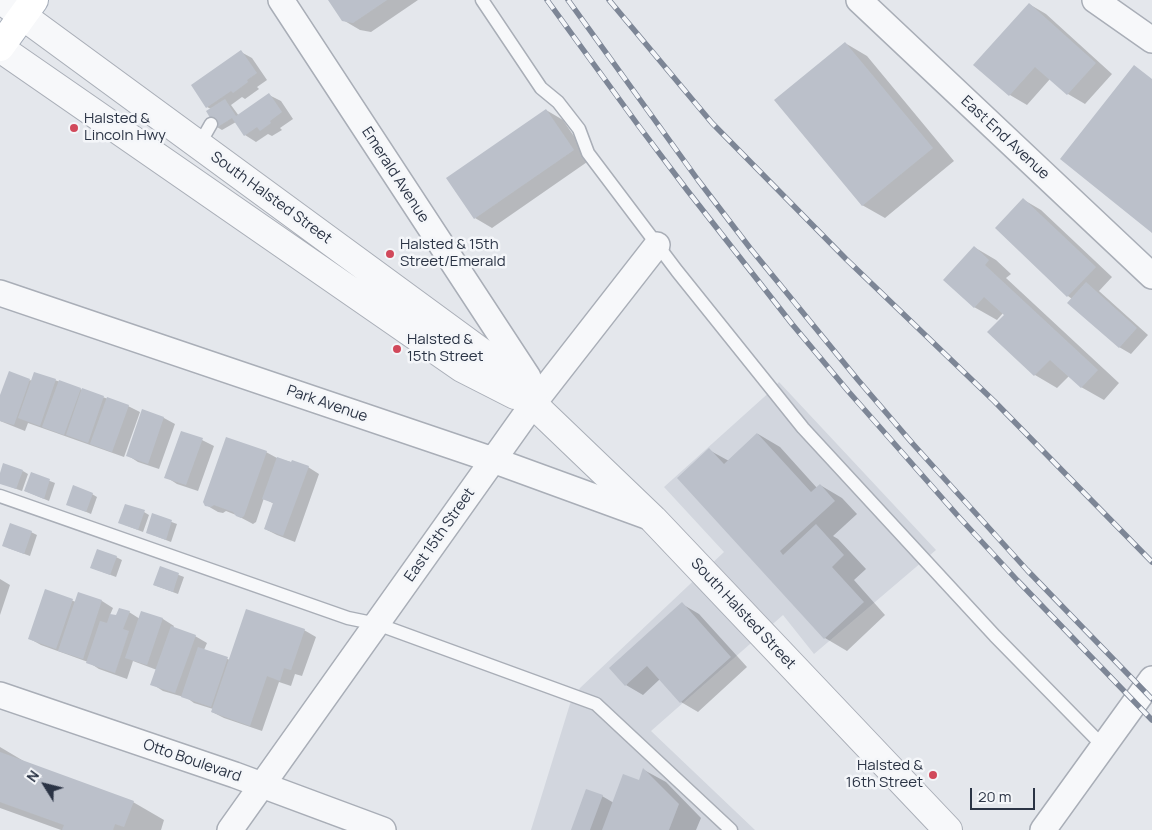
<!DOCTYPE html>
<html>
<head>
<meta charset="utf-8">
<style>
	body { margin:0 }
	#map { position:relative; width:1152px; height:830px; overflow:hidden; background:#e4e7ec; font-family:Manrope,sans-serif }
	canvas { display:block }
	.north { position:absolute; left:20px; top:760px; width:50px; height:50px; -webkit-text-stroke:4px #f4f6f9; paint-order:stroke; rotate:306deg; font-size:14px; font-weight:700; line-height:20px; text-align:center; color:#2b3445 }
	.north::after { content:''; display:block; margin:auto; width:18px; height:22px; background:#2b3445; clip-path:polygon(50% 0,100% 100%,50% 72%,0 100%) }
	.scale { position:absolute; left:970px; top:788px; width:65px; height:22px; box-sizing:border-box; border:2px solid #2b3445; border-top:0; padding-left:6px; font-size:15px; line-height:18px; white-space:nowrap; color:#2b3445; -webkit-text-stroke:4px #f4f6f9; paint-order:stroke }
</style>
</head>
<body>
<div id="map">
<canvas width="1152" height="830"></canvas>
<div class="north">N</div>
<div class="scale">20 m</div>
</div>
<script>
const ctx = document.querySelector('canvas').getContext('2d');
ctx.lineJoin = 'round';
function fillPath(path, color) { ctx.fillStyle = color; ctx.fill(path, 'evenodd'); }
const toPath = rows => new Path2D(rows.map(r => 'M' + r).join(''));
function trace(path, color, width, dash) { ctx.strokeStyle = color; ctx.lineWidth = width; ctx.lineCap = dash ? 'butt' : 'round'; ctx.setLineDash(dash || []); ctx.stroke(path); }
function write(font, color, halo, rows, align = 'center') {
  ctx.font = font + ' Manrope,sans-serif'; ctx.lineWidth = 5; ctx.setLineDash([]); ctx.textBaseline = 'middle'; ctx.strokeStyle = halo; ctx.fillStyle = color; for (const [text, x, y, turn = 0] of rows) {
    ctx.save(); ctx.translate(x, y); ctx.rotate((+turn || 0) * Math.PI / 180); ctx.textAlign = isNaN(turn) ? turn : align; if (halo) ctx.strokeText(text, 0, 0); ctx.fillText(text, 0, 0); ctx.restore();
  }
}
fillPath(toPath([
	[779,382,936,550,814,654,783,615,651,731,755,830,531,830,570,704,580,688,724,552,664,487,773,389]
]), '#d2d6de');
fillPath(toPath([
	[329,0,418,0,371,32,360,30,343,20],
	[1029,4,1046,14,1112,74,1085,104,1068,94,1050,79,1027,105,1010,95,975,65],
	[845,43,867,56,954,161,885,218,862,205],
	[241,52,252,58,267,80,257,87,259,89,245,99,242,97,231,105,239,116,269,95,281,101,293,119,280,128,282,130,272,136,268,134,256,142,245,135,236,122,222,130,217,127,211,109,207,107],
	[546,110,563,120,590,160,492,228,475,218],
	[1024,200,1041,210,1112,277,1099,291,1148,335,1131,354,1119,347,1072,299,1068,296],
	[974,247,996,260,1011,274,1006,278,1119,383,1104,400,1081,387,1069,376,1057,388,1035,375,989,332,1005,315,1003,313,997,320,974,307],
	[35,373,128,406,140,412,124,457,28,423,25,431,0,421,0,399,30,380,32,381],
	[143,411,164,418,175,424,159,469,138,462,127,455],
	[758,434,780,447,817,488,820,485,842,498,857,514,833,536,838,539,866,569,854,580,885,615,847,651,825,638,709,450,729,461],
	[202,440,214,446,198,491,177,484,166,477],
	[266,452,277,458,308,467,319,474,295,542,277,535,265,529,274,504,264,498,256,522,253,524,236,515,226,511,223,513,218,512,206,505],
	[23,471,28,474,22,491,0,483,0,476],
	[32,474,55,483,49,501,25,491],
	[92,494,97,497,91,514,68,504],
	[144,512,149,515,143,532,125,525],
	[153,515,177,524,171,542,153,535],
	[31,532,37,535,30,556,8,548],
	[116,557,122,560,116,577,92,568],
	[161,568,184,577,178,594,154,585],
	[0,579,10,585,0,615],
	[46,591,76,602,102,601,113,608,110,615,117,617,129,612,140,619,142,612,163,619,174,626,173,628,195,636,207,643,204,650,230,660,304,630,316,637,302,676,295,674,291,686,279,682,262,731,224,718,212,712,213,709,194,703,187,698,163,691,152,684,157,670,133,661,127,679,99,669,88,662,41,645,30,639],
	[682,604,699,614,747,667,698,712,681,702,660,679,643,695,626,685],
	[0,747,27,763,133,802,164,820,161,830,61,830,0,808],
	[644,770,666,782,701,818,696,830,572,830,602,796,614,803,640,781]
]), '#0003');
fillPath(toPath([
	[328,0,387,0,353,23,342,21],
	[1029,3,1096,63,1067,95,1035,67,1009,96,973,65],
	[845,42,933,148,862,206,774,100],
	[241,50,257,73,247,80,248,82,233,93,231,91,206,108,191,85],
	[1134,65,1152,79,1152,233,1060,159],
	[269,93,282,112,270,121,271,123,260,131,257,127,244,136,232,118,216,128,206,111,225,99,236,116],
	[546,109,574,150,474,219,446,178],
	[1023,198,1096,267,1067,297,995,228],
	[974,246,989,260,985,265,1098,370,1081,388,1050,360,1034,376,987,332,1004,315,984,297,974,308,943,280],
	[1086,282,1137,328,1119,348,1067,303],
	[9,371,30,379,14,425,0,421,0,395],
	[34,372,56,379,40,426,18,418],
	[59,380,81,388,64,435,42,427],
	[82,388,104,396,88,443,66,435],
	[107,397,129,405,112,452,90,444],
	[142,409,164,417,148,464,126,456],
	[181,431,203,438,186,485,164,478],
	[757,433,811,492,820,484,835,501,780,551,783,555,816,524,844,555,832,567,864,602,824,639,677,478,709,448,724,464],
	[226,437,267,451,244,516,241,518,236,516,233,512,214,505,211,507,205,506,203,502],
	[277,457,291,462,292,460,309,466,283,536,264,529,273,503,262,499],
	[3,463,23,470,16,489,0,484,0,473],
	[31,472,50,479,44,499,24,491],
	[73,485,93,493,86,512,66,505],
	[125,504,145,510,138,530,118,523],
	[152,513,172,520,166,540,146,533],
	[10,523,32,531,24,554,2,546],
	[97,549,117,556,110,575,90,568],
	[160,566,179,573,173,592,153,585],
	[45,589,73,599,56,649,28,639],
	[78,592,102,600,83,659,58,651],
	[682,602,731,657,680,703,647,666,625,686,609,668],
	[119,608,130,611,123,629,129,631,115,673,86,663,100,621,107,623,110,614,116,615],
	[246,609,305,629,291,670,284,668,280,681,267,676,250,726,211,712],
	[141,611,163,618,147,665,125,658],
	[171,626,196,635,175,693,150,685],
	[198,647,228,657,211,707,181,697],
	[0,752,134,801,124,827,115,824,113,830,62,830,64,825,0,802],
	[643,768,679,804,669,830,602,830,623,774,639,780],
	[586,789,603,795,590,830,571,830]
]), '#bbc0ca');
const service = toPath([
	[482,0,541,88,558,102,579,129,588,153,677,271,803,428,995,636,1103,746],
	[199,145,211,124],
	[0,496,348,618,377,624,596,704,731,830]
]);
const minor = toPath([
	[281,0,528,377,533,404],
	[859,0,1152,276],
	[1095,0,1152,40],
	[0,293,493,460,652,518],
	[0,695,235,775,383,830],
	[230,830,533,404,657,245],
	[1043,830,1152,679]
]);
const tertiary = toPath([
	[1,0,484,354,533,404,653,519,948,830],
	[0,48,462,368,515,395]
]);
const primary = toPath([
	[0,47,34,0]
]);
trace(service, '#a9aeb7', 15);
trace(minor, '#a9aeb7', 28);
trace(tertiary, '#a9aeb7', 30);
trace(primary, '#a3abb8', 30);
trace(service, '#f7f8fa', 12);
trace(minor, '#f7f8fa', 25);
trace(tertiary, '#f7f8fa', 28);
trace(primary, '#fff', 28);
const rail = toPath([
	[547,0,638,125,687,190,792,324,848,391,958,516,1017,580,1152,720],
	[568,0,698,180,750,248,858,380,913,444,1027,570,1152,699],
	[609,0,712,123,846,259,994,401,1152,562]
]);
trace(rail, '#7d8696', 5.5);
trace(rail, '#f4f6f9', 4, [11]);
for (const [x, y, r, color] of [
	[74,128,5,"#d1495b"],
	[390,254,5,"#d1495b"],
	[397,349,5,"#d1495b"],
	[933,775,5,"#d1495b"]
]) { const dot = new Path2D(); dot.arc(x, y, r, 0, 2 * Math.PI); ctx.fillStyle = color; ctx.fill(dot); trace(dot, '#f4f6f9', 2); }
write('15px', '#2b3445', '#f4f6f9', [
	["Halsted &",84,119],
	["Lincoln Hwy",84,136],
	["Halsted & 15th",400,245],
	["Street/Emerald",400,262],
	["Halsted &",407,340],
	["15th Street",407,357],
	["Halsted &",923,766,"right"],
	["16th Street",923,783,"right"]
], 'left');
write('15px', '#2b3445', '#f4f6f9', [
	["East End Avenue",1005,138,43],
	["Emerald Avenue",395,175,57],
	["South Halsted Street",271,198,36],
	["Park Avenue",327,404,19],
	["East 15th Street",440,535,-55],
	["South Halsted Street",743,614,47],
	["Otto Boulevard",192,761,19]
]);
</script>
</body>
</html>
